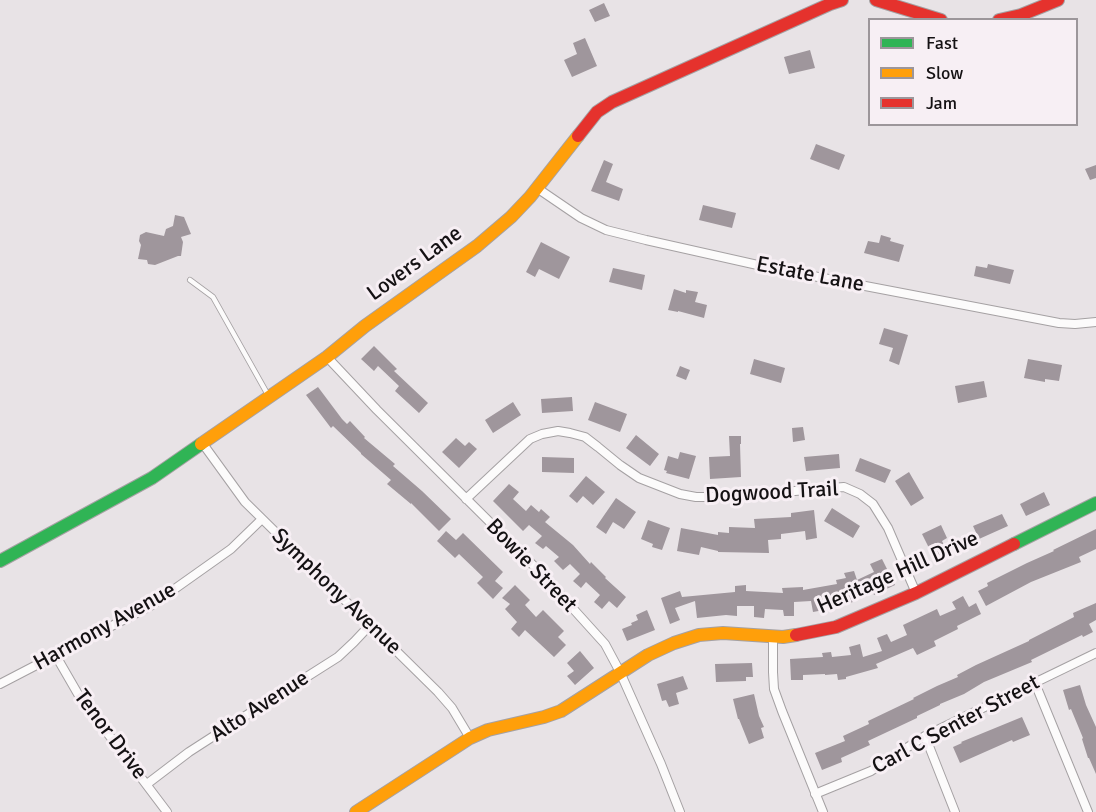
<!DOCTYPE html>
<html>
<head>
<meta charset="utf-8">
<style>
	body { margin:0 }
	#map { position:relative; width:1096px; height:812px; overflow:hidden; background:#e8e3e6; font-family:Signika,sans-serif }
	canvas { display:block }
	.legend { position:absolute; left:868px; top:18px; width:210px; height:108px; box-sizing:border-box; background:#f7eff4; border:2px solid #9c969a; margin:0; padding:8px 10px; list-style:none; font-size:18px; color:#141113 }
	.legend li { display:flex; align-items:center; gap:12px; height:30px }
	.legend b { width:30px; border:2px solid #9c969a }
</style>
</head>
<body>
<div id="map">
<canvas width="1096" height="812"></canvas>
<ul class="legend">
<li><b style="height:8px;background:#30b455"></b>Fast</li>
<li><b style="height:8px;background:#ff9f0a"></b>Slow</li>
<li><b style="height:8px;background:#e5322d"></b>Jam</li>
</ul>
</div>
<script>
const ctx = document.querySelector('canvas').getContext('2d');
ctx.lineJoin = 'round';
function fillPath(path, color) { ctx.fillStyle = color; ctx.fill(path, 'evenodd'); }
const toPath = rows => new Path2D(rows.map(r => 'M' + r).join(''));
function trace(path, color, width, dash) { ctx.strokeStyle = color; ctx.lineWidth = width; ctx.lineCap = dash ? 'butt' : 'round'; ctx.setLineDash(dash || []); ctx.stroke(path); }
function write(font, color, halo, rows, align = 'center') {
  ctx.font = font + ' Signika,sans-serif'; ctx.lineWidth = 6; ctx.setLineDash([]); ctx.textBaseline = 'middle'; ctx.strokeStyle = halo; ctx.fillStyle = color; for (const [text, x, y, turn = 0] of rows) {
    ctx.save(); ctx.translate(x, y); ctx.rotate((+turn || 0) * Math.PI / 180); ctx.textAlign = isNaN(turn) ? turn : align; if (halo) ctx.strokeText(text, 0, 0); ctx.fillText(text, 0, 0); ctx.restore();
  }
}
fillPath(toPath([
	[604,3,610,16,595,22,589,10],
	[585,38,597,66,572,77,564,60,577,54,573,43],
	[810,50,815,68,789,74,784,57],
	[816,144,845,155,839,170,810,159],
	[604,160,613,164,606,182,623,189,619,201,591,191],
	[1096,165,1096,178,1090,180,1085,169],
	[703,205,736,213,732,228,699,220],
	[175,215,184,217,191,234,181,237,183,242,181,256,178,256,155,265,148,264,147,260,138,259,141,245,139,241,140,235,146,232,164,236,166,229,173,226],
	[881,235,891,238,890,241,904,245,899,262,864,253,868,241,879,243],
	[541,242,570,257,559,279,539,269,535,277,526,272],
	[988,264,1014,270,1010,284,974,276,976,266,987,268],
	[613,268,645,275,642,290,609,282],
	[674,289,686,293,686,290,698,292,695,302,707,305,704,318,678,311,678,312,668,310],
	[884,328,908,335,899,365,889,361,893,348,879,344],
	[374,346,397,369,394,371,428,403,419,413,395,391,399,386,378,366,374,371,361,359],
	[754,359,785,368,781,383,750,374],
	[1028,359,1062,365,1059,381,1045,379,1045,382,1024,378],
	[680,366,690,370,686,380,676,376],
	[984,381,987,397,958,403,955,386],
	[318,387,342,419,347,424,350,421,365,437,364,438,395,464,393,466,422,491,451,519,439,531,411,503,411,504,387,484,391,480,361,454,361,453,333,426,331,428,306,395],
	[572,397,573,411,542,413,541,399],
	[513,402,521,415,493,433,485,420],
	[595,402,627,414,620,432,588,420],
	[803,427,805,440,793,442,792,428],
	[636,435,659,454,650,466,626,448],
	[729,436,741,436,741,444,740,444,741,477,710,479,709,457,730,456],
	[456,438,465,446,469,442,477,449,459,468,442,452],
	[680,452,696,456,689,479,666,473,667,471,664,470,668,456,678,459],
	[839,454,840,468,806,471,804,457],
	[542,457,574,458,574,473,542,472],
	[860,458,891,470,885,483,855,471],
	[909,472,924,498,911,506,895,481],
	[586,476,605,492,593,505,583,496,577,503,569,496],
	[509,484,519,492,513,499,526,511,531,505,539,512,541,509,550,517,545,522,573,545,590,564,591,562,606,577,605,578,626,597,617,608,609,601,602,609,594,602,600,595,586,582,581,588,573,581,580,574,570,564,563,570,554,561,559,557,546,546,543,549,535,543,542,536,529,525,523,531,493,501],
	[1044,492,1050,505,1026,516,1020,504],
	[616,498,636,512,624,529,613,522,606,534,596,527],
	[832,508,860,526,853,538,824,521],
	[814,510,817,538,806,540,805,531,781,534,781,539,768,540,769,553,718,552,718,551,701,547,699,555,677,551,681,528,718,535,718,532,729,533,729,527,755,528,754,519,791,517,791,513],
	[1002,514,1008,526,979,539,973,526],
	[648,520,670,528,662,550,652,547,653,544,641,539],
	[941,525,947,538,942,541,949,555,936,562,922,534],
	[1096,529,1096,549,1079,557,1081,562,1031,582,986,606,978,591,988,586,987,583,1027,563,1054,551,1053,550],
	[446,531,456,540,463,533,503,572,495,581,503,588,493,599,477,583,483,577,459,554,455,558,437,541],
	[882,559,895,585,874,595,871,588,850,593,853,602,842,605,840,597,823,600,824,610,813,612,811,601,794,602,794,616,784,616,783,610,765,609,764,618,754,617,754,606,737,606,737,616,726,615,697,618,695,601,675,608,680,620,670,624,661,598,680,591,682,597,735,592,735,586,746,585,746,591,783,593,782,588,803,587,803,590,837,584,836,580,846,578,844,573,854,571,857,580,874,572,870,564],
	[515,585,530,600,525,605,536,617,543,610,564,631,558,637,566,645,554,657,525,630,519,637,511,629,517,622,505,609,510,604,502,598],
	[963,596,969,607,976,603,981,614,957,626,958,629,934,641,936,646,917,655,913,648,876,664,878,668,846,677,846,679,838,680,837,674,825,675,825,674,803,675,803,680,791,680,790,659,823,657,822,653,831,652,832,657,851,655,849,647,860,644,863,657,882,651,877,638,887,634,891,642,907,635,903,625,937,609,940,616,956,609,952,602],
	[1096,603,1096,620,1089,624,1093,632,1083,637,1082,635,1031,660,1032,662,984,682,964,694,940,704,940,705,917,716,917,718,868,741,870,745,841,758,842,762,822,770,815,753,845,741,843,736,869,724,868,721,914,699,913,698,937,686,958,677,957,675,976,665,1029,641,1029,640,1074,617,1073,613],
	[647,610,655,630,627,641,622,629,632,625,631,623,638,620,636,615],
	[580,651,594,668,575,685,567,676,574,671,567,663],
	[752,663,753,677,746,677,746,681,716,682,715,664],
	[683,676,688,689,676,693,679,704,669,707,666,700,662,701,657,684],
	[1080,685,1086,705,1096,727,1096,774,1089,758,1088,758,1082,739,1083,738,1071,709,1069,710,1063,690],
	[754,694,759,716,764,727,761,728,764,738,749,744,739,719,738,719,733,699],
	[1022,717,1030,735,1013,742,1012,740,960,763,953,747,962,743,961,742]
]), '#9f969c');
const lane = toPath([
	[190,280,213,297,268,395]
]);
const street = toPath([
	[537,188,581,218,606,230,646,240,771,268,1059,323,1075,324,1096,322],
	[327,357,377,410,539,571,605,644,620,672,661,764,680,812],
	[203,444,245,502,438,692,452,708,470,738],
	[466,499,530,439,542,434,558,431,570,433,585,437,598,447,620,465,639,478,680,494,696,497,721,497,844,487,860,494,873,504,888,528,916,593],
	[773,637,773,672,774,689,782,711,823,812],
	[56,656,78,694,167,812],
	[1035,683,1088,812],
	[0,684,152,605,231,549,262,519],
	[925,736,955,812],
	[147,784,189,752,220,732,338,657,354,642,370,625],
	[815,794,871,771,925,736,1096,653]
]);
const fast = toPath([
	[1014,544,1096,503],
	[0,561,152,478,201,444]
]);
const slow = toPath([
	[201,444,327,357,365,326,477,246,511,217,530,197,578,136],
	[356,812,470,738,488,730,544,717,561,711,648,655,674,643,699,635,723,633,783,637,796,635]
]);
const jam = toPath([
	[876,0,941,20],
	[999,20,1021,15,1058,0],
	[578,136,597,112,612,102,830,4,842,0],
	[796,635,836,627,916,593,1014,544]
]);
trace(lane, '#a5a1a3', 6);
trace(street, '#a5a1a3', 10);
trace(fast, '#a5a1a3', 14);
trace(slow, '#a5a1a3', 14);
trace(jam, '#a5a1a3', 14);
trace(lane, '#fcfbfb', 4.5);
trace(street, '#fcfbfb', 8);
trace(fast, '#30b455', 12);
trace(slow, '#ff9f0a', 12);
trace(jam, '#e5322d', 12);
write('22px', '#141113', '#f7eff4', [
	["Lovers Lane",415,264,-36],
	["Estate Lane",810,275,11],
	["Dogwood Trail",772,493,-3],
	["Bowie Street",531,566,46],
	["Heritage Hill Drive",898,573,-24],
	["Symphony Avenue",336,592,44],
	["Harmony Avenue",105,627,-29],
	["Alto Avenue",260,707,-33],
	["Carl C Senter Street",956,725,-28],
	["Tenor Drive",110,735,53]
]);
</script>
</body>
</html>
